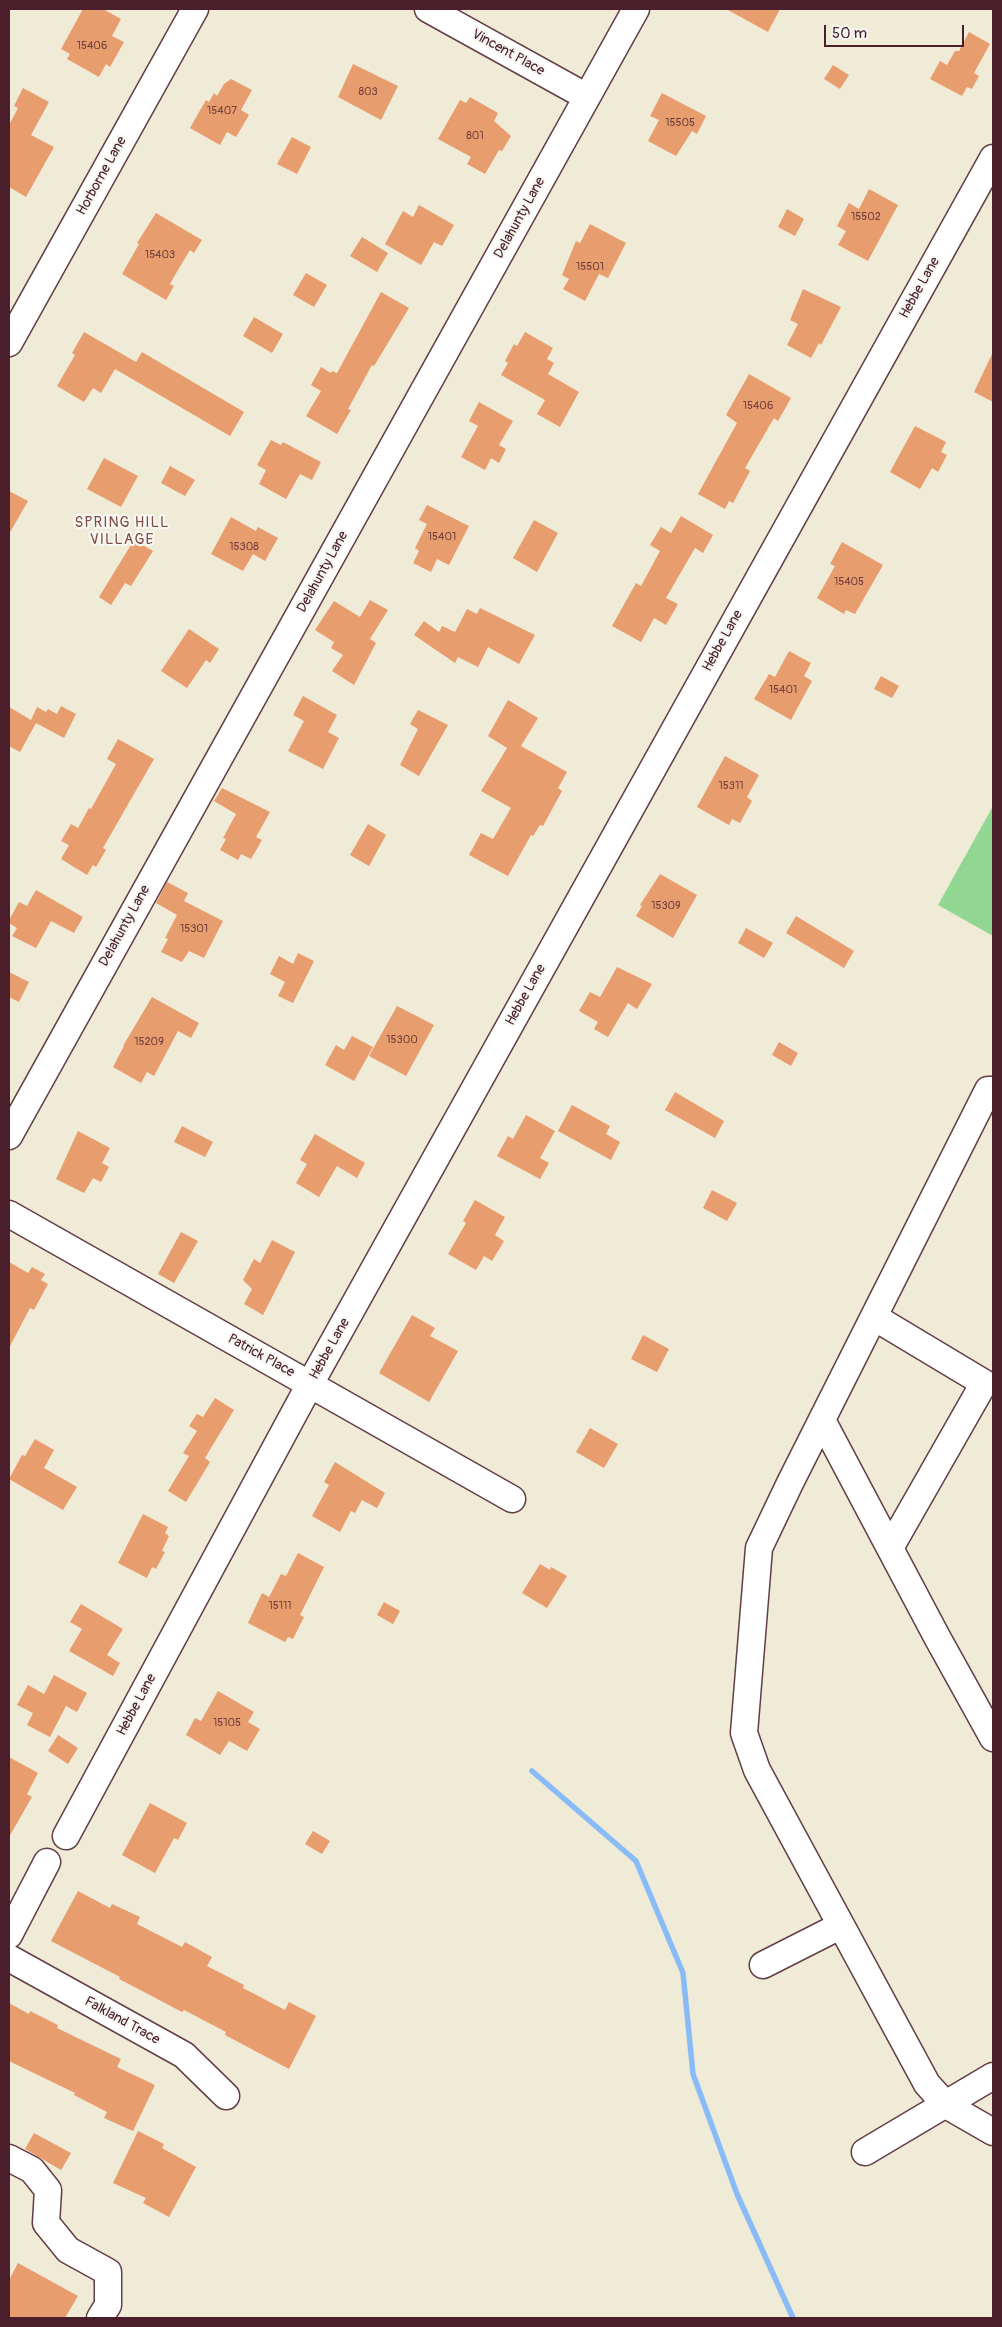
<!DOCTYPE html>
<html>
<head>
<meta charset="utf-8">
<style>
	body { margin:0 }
	#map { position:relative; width:1002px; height:2327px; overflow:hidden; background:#efebd7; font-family:Pangolin,sans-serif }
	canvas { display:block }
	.frame { position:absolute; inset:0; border:10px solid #4a1f2b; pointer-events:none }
	.scale { position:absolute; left:824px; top:25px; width:140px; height:22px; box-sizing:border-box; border:2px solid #4a1f2b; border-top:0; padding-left:6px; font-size:15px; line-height:18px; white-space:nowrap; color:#4a1f2b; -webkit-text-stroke:4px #f6f6f2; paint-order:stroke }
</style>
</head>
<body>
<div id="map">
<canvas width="1002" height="2327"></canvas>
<div class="frame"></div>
<div class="scale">50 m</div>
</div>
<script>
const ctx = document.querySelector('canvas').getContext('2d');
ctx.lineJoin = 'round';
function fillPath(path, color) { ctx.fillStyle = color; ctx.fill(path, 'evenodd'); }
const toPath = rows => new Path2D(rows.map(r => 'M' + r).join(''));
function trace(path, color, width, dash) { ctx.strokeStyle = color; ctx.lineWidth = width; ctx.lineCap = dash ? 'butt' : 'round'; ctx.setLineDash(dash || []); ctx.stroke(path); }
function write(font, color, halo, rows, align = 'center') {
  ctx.font = font + ' Pangolin,sans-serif'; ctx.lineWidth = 4.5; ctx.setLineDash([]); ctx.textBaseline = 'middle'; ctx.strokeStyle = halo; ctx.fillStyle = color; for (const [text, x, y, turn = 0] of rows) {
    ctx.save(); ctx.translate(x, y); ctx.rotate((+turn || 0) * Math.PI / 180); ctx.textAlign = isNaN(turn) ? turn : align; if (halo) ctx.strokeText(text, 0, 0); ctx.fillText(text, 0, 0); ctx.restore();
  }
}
fillPath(toPath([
	[993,806,993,936,938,905]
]), '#91d791');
trace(toPath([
	[532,1771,636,1861,683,1973,693,2074,737,2194,793,2318]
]), '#89bbf6', 5.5);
fillPath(toPath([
	[83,9,103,9,121,19,112,36,124,42,110,67,106,64,99,77,67,59,70,54,61,49],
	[726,9,780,9,768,32],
	[969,32,990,44,974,73,979,76,972,89,967,87,962,96,930,79,940,61,947,65,955,51,959,51],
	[353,64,398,86,381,120,338,97],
	[833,65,849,75,840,89,824,79],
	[231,79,252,90,241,110,249,115,236,137,227,132,220,145,190,128,206,100,209,102,214,93,217,96,224,84],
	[23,88,49,102,31,135,54,147,26,197,9,187,9,125,18,108,14,106],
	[662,93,706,116,697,134,692,131,676,156,648,141,659,120,650,116],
	[470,97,498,113,494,121,511,136,502,151,499,150,485,174,467,164,471,157,438,139,460,100,466,103],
	[292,137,311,147,297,174,277,164],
	[869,189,898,205,868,261,838,245,846,231,837,226,849,203,859,209],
	[419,205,454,225,442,246,434,242,421,265,385,244,403,211,413,217],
	[787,209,804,219,795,236,778,227],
	[156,213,202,240,194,253,190,250,175,275,170,284,174,286,166,300,122,274,139,244,137,243],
	[590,224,626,243,608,278,599,274,585,301,563,289,569,279,562,275,576,241,580,243],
	[362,237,388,253,377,272,350,256],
	[306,273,327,285,314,307,293,295],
	[803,289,841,307,821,345,819,343,811,358,787,345,798,324,790,320],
	[381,292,409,308,374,366,372,365,348,409,351,410,337,434,306,416,321,391,311,385,321,367,331,373,332,371,337,373],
	[254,317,283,334,272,353,243,336],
	[84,332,136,362,142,352,244,412,230,436,115,369,101,393,93,388,84,402,57,386,75,355,72,353],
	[525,332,553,348,547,359,554,363,548,374,579,392,560,427,537,414,545,400,501,375,508,363,505,361,514,344,517,346],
	[993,352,993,402,974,392],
	[749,374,791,398,778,421,774,418,745,468,750,471,733,503,729,501,725,509,698,494,737,423,726,415],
	[479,402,513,421,499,445,506,449,499,463,491,458,485,470,461,457,478,426,469,421],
	[915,426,946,442,941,452,947,455,938,472,932,468,920,489,890,472],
	[271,440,281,445,283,442,321,462,312,480,300,474,286,499,259,484,266,470,257,465],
	[104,458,138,476,121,507,87,489],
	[170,466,195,480,185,496,161,483],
	[9,491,28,501,9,534],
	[427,505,469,526,449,565,437,559,431,572,413,563,419,551,415,548,427,524,419,520],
	[681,516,713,535,703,553,695,548,666,598,678,604,666,625,654,618,641,642,612,626,636,583,641,586,660,551,650,545,661,527,671,533],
	[231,517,256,531,258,527,278,538,265,561,253,554,243,571,211,554],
	[534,520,558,533,537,572,513,558],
	[134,540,153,551,131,586,125,583,111,605,99,597],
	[842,542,883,565,855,614,846,610,844,614,817,598,835,566,830,564],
	[370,600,388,610,370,639,376,643,354,685,332,671,343,655,331,648,334,642,315,630,334,601,360,617],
	[480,608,535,635,519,664,488,647,478,667,458,657,455,663,414,635,424,621,439,632,442,626,455,632,467,609,477,614],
	[189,629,219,649,210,663,206,660,187,688,161,671],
	[789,651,811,663,804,676,812,681,791,720,754,699,769,674,775,677],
	[881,676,899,686,892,698,874,689],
	[303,696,337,715,328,732,339,738,323,769,288,751,304,721,293,715],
	[508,700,538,718,521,746,567,772,558,788,562,791,543,826,540,825,533,836,531,835,508,876,469,855,481,833,493,839,511,808,481,791,507,748,488,736],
	[61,706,76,714,64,738,36,723,20,752,9,746,9,707,31,720,37,707,46,712,48,709,57,714],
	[418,710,448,725,419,776,400,765,418,729,410,724],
	[118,739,154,759,103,848,106,850,96,867,93,865,87,875,61,859,69,845,61,841,71,824,78,828,89,808,91,809,116,764,107,759],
	[725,756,759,775,747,797,752,801,740,823,732,819,729,825,697,807],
	[222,788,270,812,256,837,262,840,251,859,241,854,238,860,220,850,226,839,223,838,236,814,214,801],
	[368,824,386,835,369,866,350,855],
	[660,874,697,895,673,938,636,916,642,906,640,905],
	[167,882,188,893,184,901,223,921,204,958,189,951,182,962,161,952,168,939,165,938,177,915,156,903],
	[36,890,83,917,74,933,51,921,36,948,12,936,17,928,9,923,9,920,19,902,27,906],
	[796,916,854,951,844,968,786,933],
	[746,928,773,943,764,958,738,943],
	[298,953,314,961,293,1003,278,996,285,982,270,974,279,956,293,964],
	[617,967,652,984,637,1009,628,1003,608,1037,594,1029,598,1022,579,1011,590,992,600,997],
	[9,972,29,982,19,1002,9,997],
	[152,997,199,1023,191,1038,178,1031,154,1076,147,1072,141,1083,113,1067,124,1046,123,1046],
	[397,1006,434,1025,406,1076,369,1056],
	[352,1036,373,1047,354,1081,325,1065,336,1045,344,1050],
	[779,1042,798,1053,791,1066,772,1055],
	[675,1092,724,1121,715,1138,665,1110],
	[572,1105,610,1126,606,1134,620,1142,611,1160,558,1131],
	[526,1115,555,1131,540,1158,549,1163,540,1179,497,1156,508,1136,513,1139],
	[182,1126,213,1142,205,1157,174,1142],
	[78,1131,110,1148,102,1163,109,1167,101,1182,93,1178,84,1193,56,1179],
	[315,1134,365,1163,357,1178,337,1166,319,1197,296,1183,307,1164,300,1160],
	[712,1190,737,1203,727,1221,703,1208],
	[475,1200,505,1217,495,1235,504,1241,492,1261,484,1256,476,1270,448,1254,466,1223,463,1221],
	[181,1232,198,1241,174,1283,158,1274],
	[272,1240,295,1252,263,1315,244,1304,252,1289,243,1280,254,1259,260,1263],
	[9,1262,28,1273,32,1267,45,1274,41,1280,48,1284,34,1310,30,1308,9,1348],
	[412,1315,435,1328,430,1336,458,1351,429,1402,379,1373],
	[643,1335,669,1349,657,1372,631,1359],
	[215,1398,234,1410,205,1458,210,1462,186,1502,168,1491,189,1456,183,1453,197,1431,189,1426,197,1414,203,1417],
	[590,1428,618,1444,604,1468,576,1452],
	[35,1439,54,1450,44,1468,77,1487,63,1510,9,1479,22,1455,25,1456],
	[335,1462,385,1493,377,1508,362,1500,355,1513,351,1511,340,1532,312,1516,329,1485,324,1482],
	[143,1514,168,1527,165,1533,169,1536,162,1551,165,1552,156,1569,152,1567,147,1578,118,1563],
	[298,1553,324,1567,300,1615,304,1617,293,1639,288,1637,285,1642,248,1623,262,1593,269,1597,281,1574,286,1576],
	[540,1564,550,1570,551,1567,567,1576,547,1608,522,1593],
	[384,1602,400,1611,393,1624,377,1615],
	[81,1604,123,1629,107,1655,120,1663,113,1676,69,1651,82,1629,70,1622],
	[54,1675,87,1693,77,1712,66,1706,50,1737,27,1725,33,1713,17,1705,28,1685,44,1694],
	[218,1691,254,1712,248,1722,260,1729,247,1751,229,1741,220,1755,186,1735,195,1718,201,1721],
	[58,1735,78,1748,68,1764,48,1751],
	[9,1757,38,1773,27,1794,32,1797,9,1837],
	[150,1803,187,1823,178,1840,174,1838,155,1873,122,1855],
	[313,1831,330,1841,322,1854,305,1844],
	[78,1891,110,1908,112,1904,140,1917,137,1924,182,1947,185,1942,212,1957,207,1966,244,1985,243,1988,285,2010,289,2002,316,2016,289,2069,225,2035,226,2032,184,2010,182,2012,146,1993,119,1979,120,1977,51,1941],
	[9,2003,29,2014,30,2011,58,2025,57,2028,121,2059,117,2067,155,2085,133,2131,104,2118,107,2112,74,2095,75,2093,9,2061],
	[138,2131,164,2144,162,2148,196,2167,169,2217,143,2203,146,2198,113,2183],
	[34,2133,71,2153,61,2170,25,2149],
	[18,2263,78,2296,65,2318,9,2318,9,2280]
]), '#e89d6e');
const minor = toPath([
	[428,9,587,97],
	[9,343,195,9],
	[993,1090,988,1090,790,1483,759,1548,744,1733,757,1770,927,2084,946,2105,993,2132],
	[9,1136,636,9],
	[9,1214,512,1499],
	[874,1317,984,1383,890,1548],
	[822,1420,937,1637,993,1738],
	[66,1836,310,1384,993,158],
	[9,1935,47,1862],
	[9,1958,184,2055,226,2096],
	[763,1965,840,1926],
	[865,2152,993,2076],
	[9,2158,32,2170,48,2190,46,2223,68,2250,108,2272,108,2305,100,2318]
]);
trace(minor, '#633e45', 29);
trace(minor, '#fff', 26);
write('11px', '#723e3c', null, [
	["15406",92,46],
	["803",368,92],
	["15407",222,111],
	["15505",680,123],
	["801",475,136],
	["15502",866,217],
	["15403",160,255],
	["15501",590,267],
	["15406",758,406],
	["15401",442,537],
	["15308",244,547],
	["15405",849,582],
	["15401",783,690],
	["15311",731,786],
	["15309",666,906],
	["15301",194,929],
	["15300",402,1040],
	["15209",149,1042],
	["15111",280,1606],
	["15105",227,1723]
]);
write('14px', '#4a1f2b', '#f6f6f2', [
	["Vincent Place",508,53,29],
	["Horborne Lane",102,176,-61],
	["Delahunty Lane",520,218,-61],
	["Hebbe Lane",920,288,-61],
	["Delahunty Lane",323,572,-61],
	["Hebbe Lane",723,641,-61],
	["Delahunty Lane",125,926,-61],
	["Hebbe Lane",526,995,-61],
	["Hebbe Lane",330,1349,-61],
	["Patrick Place",261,1356,29],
	["Hebbe Lane",137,1705,-62],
	["Falkland Trace",122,2021,29]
]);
ctx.letterSpacing = '1px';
write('15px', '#814b42', '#f6f6f2', [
	["SPRING HILL",122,523],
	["VILLAGE",122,540]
]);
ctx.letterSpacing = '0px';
</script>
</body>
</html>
